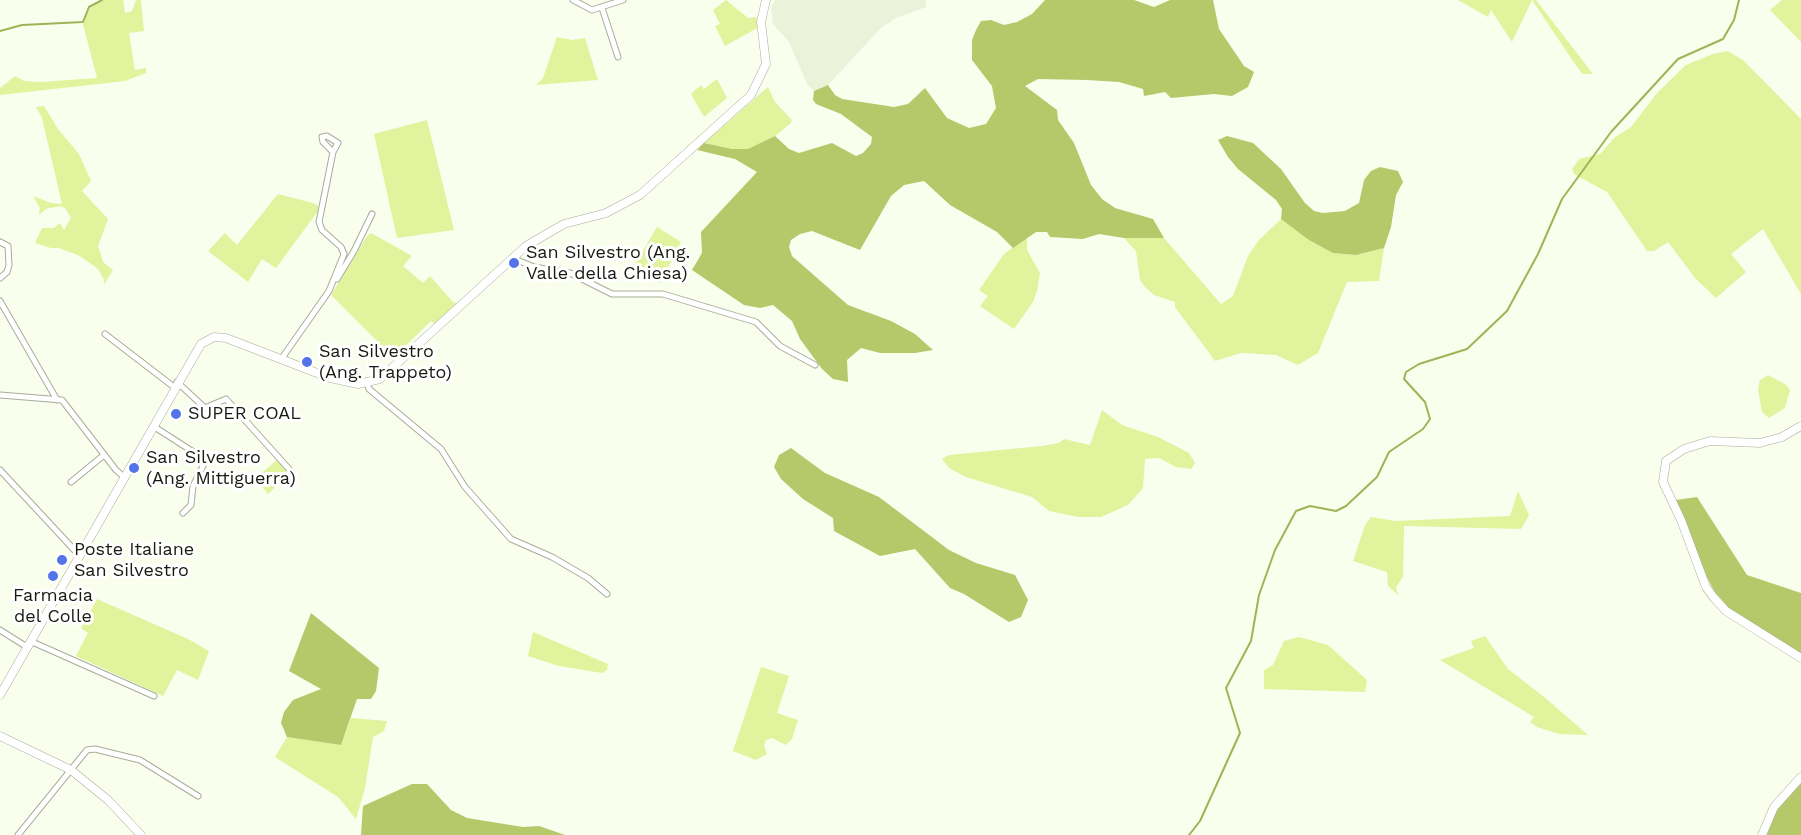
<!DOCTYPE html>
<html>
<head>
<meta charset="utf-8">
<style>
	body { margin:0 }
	canvas { display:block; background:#f9feed }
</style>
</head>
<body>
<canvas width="1801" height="835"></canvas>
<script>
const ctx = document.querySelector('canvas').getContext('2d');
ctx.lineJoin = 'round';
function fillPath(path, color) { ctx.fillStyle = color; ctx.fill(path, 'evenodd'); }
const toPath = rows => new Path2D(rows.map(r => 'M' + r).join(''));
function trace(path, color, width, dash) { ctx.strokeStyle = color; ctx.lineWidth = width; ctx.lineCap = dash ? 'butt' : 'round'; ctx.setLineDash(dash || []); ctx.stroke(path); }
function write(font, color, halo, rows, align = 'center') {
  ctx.font = font + ' "Work Sans",sans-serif'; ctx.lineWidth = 6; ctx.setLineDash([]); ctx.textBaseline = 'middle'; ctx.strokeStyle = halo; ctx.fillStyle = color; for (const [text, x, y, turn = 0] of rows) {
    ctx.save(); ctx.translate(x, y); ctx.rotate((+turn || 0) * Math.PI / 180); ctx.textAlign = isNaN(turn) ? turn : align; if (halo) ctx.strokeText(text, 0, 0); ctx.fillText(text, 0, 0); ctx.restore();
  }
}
fillPath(toPath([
	[775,0,926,0,926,7,896,18,881,28,828,85,814,91,807,84,789,42,773,24,771,7]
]), '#ecf2da');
fillPath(toPath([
	[103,0,123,0,125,13,132,11,136,0,141,0,144,31,129,33,135,70,146,68,146,73,125,81,0,95,0,88,15,76,24,81,40,82,97,78,83,24,89,9],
	[726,0,748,18,756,17,759,27,725,46,715,26,720,24,713,10],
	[1458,0,1536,0,1593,74,1583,74,1577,67,1532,0,1512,42,1491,10,1488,17],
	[1782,0,1801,0,1801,42,1770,10],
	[557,37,572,40,585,38,598,80,536,85,543,78],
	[1728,51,1744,61,1801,119,1801,294,1763,229,1731,254,1746,272,1716,298,1695,278,1668,242,1654,251,1647,251,1607,192,1574,174,1572,169,1579,159,1600,154,1614,138,1631,127,1657,93,1686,65,1713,54],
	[717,79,727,98,704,117,691,94,701,85,704,89],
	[768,87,775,102,792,120,791,123,775,136,749,149,732,149,704,143],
	[44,106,58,129,79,154,91,181,82,191,108,219,98,246,103,262,113,270,104,285,104,280,98,269,80,256,59,248,51,248,35,243,42,228,54,228,60,223,64,230,71,218,65,208,60,206,46,209,39,215,40,208,33,196,51,203,62,204,42,118,36,107],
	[427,120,454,230,397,238,374,134],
	[278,194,313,203,318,206,318,211,276,268,262,259,248,282,208,251,225,233,237,245],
	[1281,219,1333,253,1356,255,1384,248,1379,281,1347,282,1318,353,1298,365,1276,355,1241,353,1215,361,1175,307,1175,302,1154,295,1145,287,1140,280,1136,251,1124,238,1164,238,1221,304,1233,296,1248,256,1258,241],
	[657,227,681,242,660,283,631,271],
	[371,233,412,256,403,266,423,283,430,276,453,302,460,304,436,325,431,321,396,355,390,354,331,295,367,236],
	[1027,237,1027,250,1040,273,1037,291,1033,302,1014,329,980,306,988,296,979,290,1004,254],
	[1768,375,1785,384,1790,390,1785,408,1769,418,1762,412,1758,389,1760,380],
	[1102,410,1122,425,1158,437,1189,453,1195,463,1191,469,1176,467,1159,458,1145,459,1143,488,1128,505,1101,517,1078,517,1049,511,1032,497,966,477,949,468,942,459,949,455,1042,446,1059,443,1064,439,1090,445],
	[278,459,290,473,268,494,256,478],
	[1518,491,1529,515,1521,529,1404,526,1403,577,1396,587,1398,595,1388,586,1387,572,1353,561,1365,525,1371,517,1395,521,1510,516],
	[97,599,188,639,209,651,198,680,177,670,163,696,76,656,88,633,81,628],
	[533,632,608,664,607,670,602,673,559,666,528,656],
	[1485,636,1508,669,1544,697,1588,735,1559,734,1537,727,1530,722,1534,717,1440,660,1474,648,1471,641],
	[1299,637,1328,645,1367,680,1365,692,1264,689,1264,670,1273,665,1284,641],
	[761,667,789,676,777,713,798,720,792,739,786,745,772,738,766,740,764,746,767,754,756,760,733,751],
	[351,718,387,721,384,731,373,737,365,788,356,819,338,797,275,757,287,737,341,745]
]), '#e1f39d');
fillPath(toPath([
	[1045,0,1134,0,1154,7,1170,0,1213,0,1219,29,1244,66,1254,72,1248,87,1232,96,1214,94,1171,98,1165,92,1144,96,1143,89,1119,82,1087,80,1038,79,1025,86,1057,110,1058,120,1074,143,1091,185,1102,199,1115,208,1153,219,1164,238,1124,238,1099,234,1083,239,1050,237,1047,232,1036,232,1013,248,997,232,950,205,924,181,904,185,891,196,860,250,812,231,800,234,791,240,789,247,792,256,848,305,891,321,915,334,933,350,915,353,880,353,861,348,847,360,848,382,833,379,822,369,800,339,792,321,773,305,760,308,744,305,692,270,702,253,701,232,757,172,735,159,697,150,704,143,732,149,748,149,775,136,789,149,799,153,832,143,856,156,863,153,871,144,872,137,841,114,816,104,813,100,814,91,828,85,835,95,842,99,894,107,908,104,925,88,947,118,969,128,986,124,996,108,992,86,972,60,972,40,976,30,981,21,991,20,1004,25,1017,22,1032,14],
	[1227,136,1253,143,1281,169,1305,203,1314,211,1323,213,1345,211,1359,203,1364,180,1371,171,1380,167,1398,171,1403,182,1396,195,1391,227,1384,248,1356,255,1333,253,1309,240,1281,219,1282,209,1276,200,1238,169,1228,157,1218,140],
	[791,448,825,473,879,497,949,550,976,563,1015,575,1028,600,1021,617,1009,622,964,594,950,588,915,549,880,556,834,531,833,518,803,499,781,479,774,467,779,455],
	[1697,497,1747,575,1801,593,1801,653,1774,640,1734,614,1715,592,1702,569,1676,500],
	[311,613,379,668,376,691,371,699,357,699,341,745,287,737,281,723,284,712,293,700,321,689,289,671],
	[1801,782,1801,835,1764,835,1780,803],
	[412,784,427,784,451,810,467,818,523,827,539,826,565,835,361,835,363,806]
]), '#b5c86a');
trace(toPath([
	[0,31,22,25,83,22,89,7,102,0],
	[1189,835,1200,821,1240,733,1226,688,1251,641,1259,595,1275,550,1296,511,1310,506,1336,511,1346,506,1377,477,1389,452,1423,429,1430,419,1425,402,1404,379,1406,372,1419,364,1467,349,1507,311,1538,254,1562,199,1611,132,1678,59,1723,39,1734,20,1739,0]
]), '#a1b356', 2);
const street = toPath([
	[573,0,592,10,623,0],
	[602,8,618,57],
	[0,242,8,246,9,265,7,272,0,278],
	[512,258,534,267,570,273,612,294,663,294,756,322,780,346,815,365],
	[337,279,354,251,372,214],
	[0,301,57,400],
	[105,334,174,387],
	[282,358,329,291,344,254,341,247,322,230,319,222,333,152,323,142,322,137,327,136,338,143,333,152],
	[177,382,205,408,226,399,289,469],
	[367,383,369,389,441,449,465,487,511,539,552,557,588,578,607,594],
	[0,395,62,400,116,470,125,478],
	[153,426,206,460,193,486,191,505,183,513],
	[0,470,79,555],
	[71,482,104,455],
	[0,630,27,647],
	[30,641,154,696],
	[18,835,87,750,95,749,140,760,198,796]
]);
const secondary = toPath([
	[1801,426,1782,437,1760,443,1710,441,1684,449,1666,461,1663,482,1681,520,1706,587,1714,598,1726,611,1801,658],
	[0,695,201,344,214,337,226,338,330,378,358,384,380,379,526,246,564,224,606,213,640,195,751,95,766,64,761,22,766,0],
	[0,736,71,770,108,800,141,835],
	[1762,835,1774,807,1801,777]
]);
trace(street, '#a8ac9c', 7);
trace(secondary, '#a8ac9c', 9);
trace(street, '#fff', 5);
trace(secondary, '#fff', 8);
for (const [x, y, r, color] of [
	[514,263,6,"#5274e8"],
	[307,362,6,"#5274e8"],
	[176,414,6,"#5274e8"],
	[134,468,6,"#5274e8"],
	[62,560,6,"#5274e8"],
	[53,576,6,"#5274e8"]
]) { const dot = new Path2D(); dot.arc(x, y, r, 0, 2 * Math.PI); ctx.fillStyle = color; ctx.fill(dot); trace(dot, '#fff', 2); }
write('18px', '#191a14', '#fff', [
	["San Silvestro (Ang.",526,253],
	["Valle della Chiesa)",526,274],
	["San Silvestro",319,352],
	["(Ang. Trappeto)",319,373],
	["SUPER COAL",188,414],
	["San Silvestro",146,458],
	["(Ang. Mittiguerra)",146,479],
	["Poste Italiane",74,550],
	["San Silvestro",74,571],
	["Farmacia",53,596,"center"],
	["del Colle",53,617,"center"]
], 'left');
</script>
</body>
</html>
